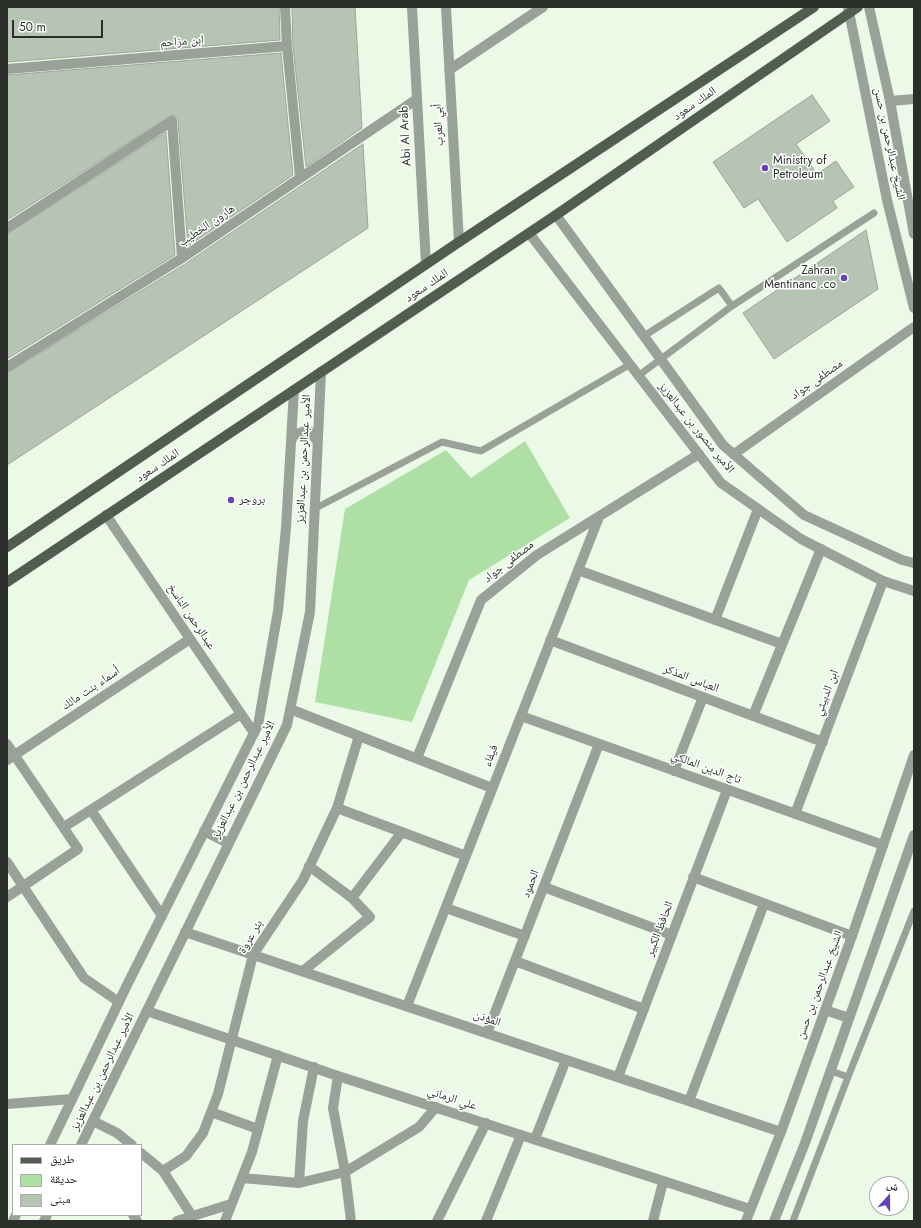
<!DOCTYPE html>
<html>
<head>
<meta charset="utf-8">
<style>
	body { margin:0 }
	#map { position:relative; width:921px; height:1228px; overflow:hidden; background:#eafae7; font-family:Jost,"Noto Naskh Arabic",sans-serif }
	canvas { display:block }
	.frame { position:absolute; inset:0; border:8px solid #2a3029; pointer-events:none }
	.legend { position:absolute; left:12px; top:1144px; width:130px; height:72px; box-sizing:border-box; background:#fff; border:1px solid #aaaca9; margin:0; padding:5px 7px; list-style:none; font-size:12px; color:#2a3029 }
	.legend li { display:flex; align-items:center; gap:8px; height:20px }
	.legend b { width:20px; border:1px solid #aaaca9 }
	.north { position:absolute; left:869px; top:1176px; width:40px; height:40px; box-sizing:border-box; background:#fff; border:1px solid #aaaca9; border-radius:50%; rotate:21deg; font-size:11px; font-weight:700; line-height:16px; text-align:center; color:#2a3029 }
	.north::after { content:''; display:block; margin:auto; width:14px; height:18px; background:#6342bb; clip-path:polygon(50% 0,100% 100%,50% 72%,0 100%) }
	.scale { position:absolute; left:12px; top:20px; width:91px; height:18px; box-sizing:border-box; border:2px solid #2a3029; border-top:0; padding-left:5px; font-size:12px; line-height:14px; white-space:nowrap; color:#2a3029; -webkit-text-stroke:3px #fff; paint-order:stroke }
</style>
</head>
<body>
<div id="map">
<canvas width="921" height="1228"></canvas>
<div class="frame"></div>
<ul class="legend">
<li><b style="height:5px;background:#515d4f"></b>طريق</li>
<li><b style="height:11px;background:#aedfa5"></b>حديقة</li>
<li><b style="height:11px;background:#b6c5b3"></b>مبنى</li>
</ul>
<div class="north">ش</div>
<div class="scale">50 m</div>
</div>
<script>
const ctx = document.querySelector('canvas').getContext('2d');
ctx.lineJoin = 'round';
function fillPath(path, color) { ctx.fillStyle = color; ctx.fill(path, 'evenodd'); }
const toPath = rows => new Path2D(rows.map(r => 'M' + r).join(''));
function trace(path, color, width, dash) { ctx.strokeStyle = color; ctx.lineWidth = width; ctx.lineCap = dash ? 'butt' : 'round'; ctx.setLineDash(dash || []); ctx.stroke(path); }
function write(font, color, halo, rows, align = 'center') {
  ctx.font = font + ' Jost,"Noto Naskh Arabic",sans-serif'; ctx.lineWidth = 3; ctx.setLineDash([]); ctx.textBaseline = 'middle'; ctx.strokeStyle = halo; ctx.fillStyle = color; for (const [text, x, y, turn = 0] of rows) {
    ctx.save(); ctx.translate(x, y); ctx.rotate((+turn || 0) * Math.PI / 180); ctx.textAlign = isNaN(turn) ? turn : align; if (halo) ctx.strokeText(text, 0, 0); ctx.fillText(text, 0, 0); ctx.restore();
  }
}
fillPath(toPath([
	[525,441,570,518,469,580,412,722,315,702,345,509,446,450,471,478]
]), '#aedfa5');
const building = toPath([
	[7,7,279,7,280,40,7,62,7,7],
	[292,7,355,7,362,128,306,167,293,46,292,7],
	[281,53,293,175,188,246,178,121,177,117,172,115,7,220,7,75,281,53],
	[812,95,830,121,796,144,817,174,836,161,854,187,833,201,837,208,787,242,758,199,744,208,713,162,812,95],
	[166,132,175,255,7,359,7,234,166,132],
	[363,144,368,228,7,465,7,373,185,264,363,144],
	[866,230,878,289,774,359,743,313,866,230]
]);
fillPath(building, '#b6c5b3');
trace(building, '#99a796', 1);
trace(toPath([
	[732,306,874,213],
	[638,376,732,306,719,288,644,336],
	[314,509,442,442,481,451,629,365],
	[831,1071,848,1077,914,911],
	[793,1221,848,1077]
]), '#9aa199', 7);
trace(toPath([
	[285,7,287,46,300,177],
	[412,7,426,264],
	[446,7,459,242],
	[7,69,287,46],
	[449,70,543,7],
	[890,101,914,99],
	[7,228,172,121,182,258],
	[7,367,182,258,417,99],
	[734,454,914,327],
	[106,515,254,733],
	[578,570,782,644],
	[715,620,758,509],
	[550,640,823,742],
	[290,709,492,788],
	[521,716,883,845],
	[753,716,821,549],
	[7,744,78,849,7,897],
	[417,758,481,600,537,555,699,454],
	[7,760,190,639],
	[674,771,703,697],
	[337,808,466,856],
	[91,810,162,916],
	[795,814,883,581],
	[64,827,241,714],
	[7,862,84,978,119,1002],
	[309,866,352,898],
	[693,877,852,936],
	[544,887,672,935],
	[446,908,525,936],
	[185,932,781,1132],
	[515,961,644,1009],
	[303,971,370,917,352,898,402,832],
	[407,1006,599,517],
	[147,1011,338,1076,750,1209],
	[487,1033,599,744],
	[338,1076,333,1108,345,1172,351,1221],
	[618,1077,727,790],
	[689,1101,764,904],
	[7,1104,72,1099],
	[211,1112,258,1129],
	[93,1121,117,1133,132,1145],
	[535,1139,566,1060],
	[141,1153,163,1171,192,1216],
	[163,1171,186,1156,203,1133,218,1094,253,955,303,880,337,808,359,736],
	[242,1178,299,1183,345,1172,419,1127,436,1107],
	[299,1183,303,1121,314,1067],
	[133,1215,137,1221],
	[177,1221,231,1204],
	[225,1221,252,1152,278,1055],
	[437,1221,486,1123],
	[486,1221,521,1135],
	[653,1221,663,1182]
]), '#9aa199', 10);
trace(toPath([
	[848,7,887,200,914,308],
	[869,7,890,101,914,234],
	[556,215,723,445,804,515,902,560,914,563],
	[529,233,721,483,801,539,883,581,914,591],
	[291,441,294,435,305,431,310,432,317,441],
	[204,831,228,843],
	[825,1010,849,1018],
	[50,1145,128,983,258,725,278,611,286,528,294,390],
	[81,1145,287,725,310,612,321,372],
	[13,1221,16,1215],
	[44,1221,47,1215],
	[746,1221,781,1132,852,936,914,755],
	[774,1221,805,1143,914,835]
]), '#9aa199', 10);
trace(toPath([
	[7,547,459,242,814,7],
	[7,582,556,215,858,7]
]), '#515d4f', 10);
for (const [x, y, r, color] of [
	[765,168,4,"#6342bb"],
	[844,278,4,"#6342bb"],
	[231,500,4,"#6342bb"]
]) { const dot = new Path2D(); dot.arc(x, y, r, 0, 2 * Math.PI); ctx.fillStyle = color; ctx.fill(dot); trace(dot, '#fff', 1.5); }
write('12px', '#2a3029', '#fff', [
	["ابن مزاحم",182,42,-5],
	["الملك سعود",695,104,-35],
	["أبي العرب",439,125,-93],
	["Abi Al Arab",406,136,-93],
	["الشيخ عبدالرحمن بن حسن",889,144,78],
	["هارون الخطيب",207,226,-34],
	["الملك سعود",427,286,-34],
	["مصطفى جواد",817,380,-35],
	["الأمير منصور بن عبدالعزيز",696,428,51],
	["الأمير عبدالرحمن بن عبدالعزيز",304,459,-87],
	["الملك سعود",158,466,-34],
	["مصطفى جواد",509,562,-38],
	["عبدالرحمن الناسخ",191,617,56],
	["العباس المذكر",691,679,21],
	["أسماء بنت مالك",91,689,-34],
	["ابن الدبيثي",827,693,-69],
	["فيفاء",491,756,-69],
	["تاج الدين المالكي",706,768,20],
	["الأمير عبدالرحمن بن عبدالعزيز",244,780,-64],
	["الحمود",531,884,-69],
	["الحافظ الكبير",660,929,-69],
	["بئر عروة",251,937,-60],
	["الشيخ عبدالرحمن بن حسن",820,985,-70],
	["المؤذن",487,1019,19],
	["الأمير عبدالرحمن بن عبدالعزيز",103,1072,-64],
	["علي الرماني",452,1099,18]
]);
write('12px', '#2a3029', '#fff', [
	["Ministry of",773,161],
	["Petroleum",773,175],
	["Zahran",836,271,"right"],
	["Mentinanc .co",836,285,"right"],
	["بروجر",239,500]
], 'left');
</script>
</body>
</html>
